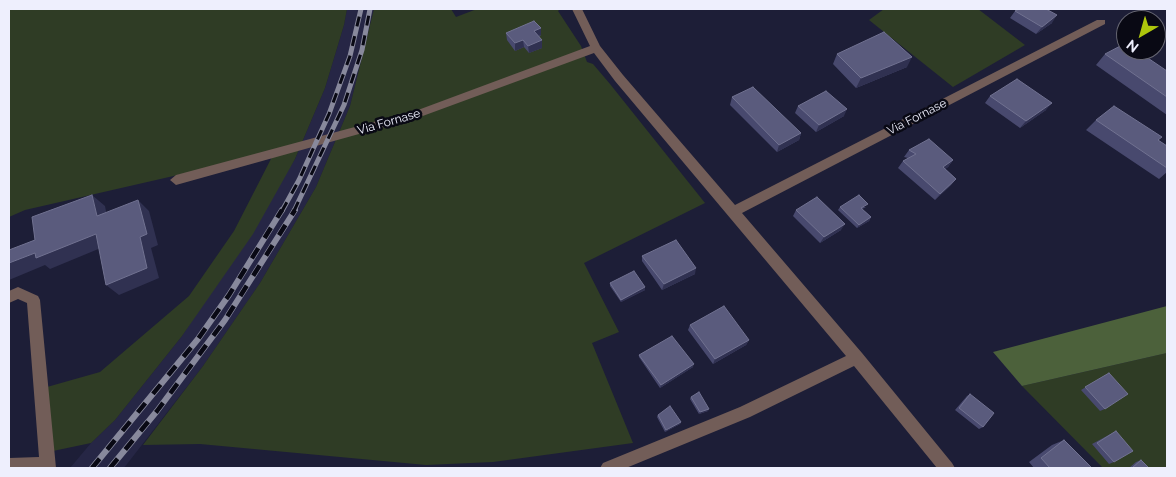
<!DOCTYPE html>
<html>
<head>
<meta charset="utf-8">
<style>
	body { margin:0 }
	#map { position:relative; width:1176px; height:477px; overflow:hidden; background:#1d1e37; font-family:Raleway,sans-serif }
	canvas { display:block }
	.frame { position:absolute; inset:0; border:10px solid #eeeffd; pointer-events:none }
	.north { position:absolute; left:1116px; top:10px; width:50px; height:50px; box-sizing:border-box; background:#090914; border:1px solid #656571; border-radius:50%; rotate:218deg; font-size:14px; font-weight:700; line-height:20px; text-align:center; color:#eeeffd }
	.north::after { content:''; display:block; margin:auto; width:18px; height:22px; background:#aec60c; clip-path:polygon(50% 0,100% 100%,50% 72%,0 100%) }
</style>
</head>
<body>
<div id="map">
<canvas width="1176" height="477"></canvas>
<div class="frame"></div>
<div class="north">N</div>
</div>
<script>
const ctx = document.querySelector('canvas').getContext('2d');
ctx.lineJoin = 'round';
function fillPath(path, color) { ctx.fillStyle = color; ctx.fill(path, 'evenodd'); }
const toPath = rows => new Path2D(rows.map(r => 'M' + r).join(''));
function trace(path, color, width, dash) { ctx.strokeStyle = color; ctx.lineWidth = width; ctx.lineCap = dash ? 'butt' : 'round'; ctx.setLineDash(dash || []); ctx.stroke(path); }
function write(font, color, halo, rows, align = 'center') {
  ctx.font = font + ' Raleway,sans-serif'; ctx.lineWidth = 5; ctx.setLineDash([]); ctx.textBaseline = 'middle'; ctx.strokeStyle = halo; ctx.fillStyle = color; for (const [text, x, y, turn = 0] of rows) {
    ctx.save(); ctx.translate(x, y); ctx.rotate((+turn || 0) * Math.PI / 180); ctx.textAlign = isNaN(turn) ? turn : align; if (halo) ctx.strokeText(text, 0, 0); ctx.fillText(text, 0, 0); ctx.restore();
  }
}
fillPath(toPath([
	[347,9,374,9,350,106,316,187,260,283,203,366,124,468,70,468,91,443,115,420,182,336,295,159,325,88,344,25]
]), '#262645');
fillPath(toPath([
	[9,9,347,9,344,25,325,88,295,159,253,234,182,336,115,420,91,443,53,451,47,387,100,372,189,296,234,231,274,153,25,210,9,217],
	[374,9,451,9,456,17,477,9,560,9,558,11,581,46,587,62,593,64,610,84,705,203,584,263,619,332,592,343,633,443,493,462,426,465,200,444,143,445,203,366,260,283,316,187,350,106],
	[884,9,978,9,1025,45,953,87,869,20],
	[1167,353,1167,468,1103,468,1022,386]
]), '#2f3c25');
fillPath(toPath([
	[1167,306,1167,353,1022,386,993,352]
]), '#4c613b');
fillPath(toPath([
	[572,9,582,9,600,46,623,75,735,205,1097,20,1105,20,1105,24,742,213,862,353,952,463,955,468,937,468,854,366,750,417,626,468,600,468,603,463,740,407,846,356,615,81,594,53,420,117,176,185,170,180,176,175,418,110,590,46,572,9],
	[18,287,38,296,40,300,56,468,9,468,9,458,39,457,27,303,18,299,9,303,9,291,18,287]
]), '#725d58');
const railFar1 = toPath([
	[282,211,299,180,329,114,350,56,361,9],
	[294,211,344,105,362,50,370,9]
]);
const rail = toPath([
	[92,468,198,339,229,295,282,210],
	[110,468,157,411,225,320,295,210]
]);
trace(railFar1, '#88899c', 5);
trace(rail, '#88899c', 6);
trace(railFar1, '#090914', 3, [10]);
trace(rail, '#090914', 4.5, [12]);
fillPath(toPath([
	[1015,11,1052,23,1036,34,1010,18],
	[541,28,541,35,539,37,542,48,529,53,524,47,515,51,507,40,506,33],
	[837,54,907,67,856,88,833,64],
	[1105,54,1167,71,1167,115,1096,65],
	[990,96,1046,110,1020,128,985,103],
	[732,97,801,133,799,140,777,152,730,105],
	[798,106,844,116,816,132,795,113],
	[1096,120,1158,140,1167,146,1167,172,1159,179,1086,130],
	[909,150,953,160,948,167,945,169,956,179,951,185,935,200,898,168,903,161,908,158,904,157],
	[840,207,866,207,862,209,871,217,869,221,857,228,838,210],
	[796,210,841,230,820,243,793,216],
	[642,256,695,274,662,290,642,261],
	[610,283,645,287,645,290,621,302,610,286],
	[690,325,749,340,746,345,713,364,688,330],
	[639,355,693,367,660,388,639,357],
	[1109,373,1105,409,1100,411,1081,390],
	[970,394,983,427,979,429,955,410,967,396],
	[691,397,708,411,699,414,690,399],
	[658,415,681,422,680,424,665,432,657,417],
	[1116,431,1114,462,1109,464,1092,444],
	[1064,440,1092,468,1034,468,1029,462,1052,445],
	[1141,460,1149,468,1129,468,1136,462]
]), '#48496e');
fillPath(toPath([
	[1057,15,1052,23,1036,34,1042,27],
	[541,28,541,35,534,38,534,31],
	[523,40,524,47,515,51,515,43],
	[542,40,542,48,529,53,528,46],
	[912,57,907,67,856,88,861,78],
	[1052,103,1046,110,1020,128,1026,121],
	[847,109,844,116,816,132,819,125],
	[801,133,799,140,777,152,779,145],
	[953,160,948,167,938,174,943,167],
	[956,179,951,185,935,200,940,194],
	[92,195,105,206,109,227,97,216],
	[138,200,149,211,158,245,151,248,159,278,119,295,106,285,140,237],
	[871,217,869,221,857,228,859,225],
	[845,224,841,230,820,243,824,237],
	[96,234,108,245,50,269,45,265,9,280,9,263,35,253],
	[696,268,695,274,662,290,664,284],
	[645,287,645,290,621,302,621,300],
	[749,340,746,345,713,364,715,359],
	[694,364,693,367,660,388,661,385],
	[709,409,708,411,699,414,700,412],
	[681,422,680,424,665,432,666,430]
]), '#303151');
const building = toPath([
	[1019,9,1046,9,1057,15,1042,27,1015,11,1019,9],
	[534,21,541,28,534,31,542,40,528,46,523,40,515,43,506,33,534,21],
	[884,32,912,57,861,78,837,54,884,32],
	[1126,43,1126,50,1136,50,1167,71,1167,97,1105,54,1126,43],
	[1017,79,1052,103,1026,121,990,96,1017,79],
	[753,87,801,133,779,145,732,97,753,87],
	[826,91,847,109,819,125,798,106,826,91],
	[1114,106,1162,137,1158,140,1167,146,1167,168,1096,120,1114,106],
	[929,139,953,160,943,167,956,179,940,194,903,161,916,154,909,150,929,139],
	[92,195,97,216,138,200,147,234,140,237,147,268,106,285,96,234,36,258,35,253,9,263,9,250,35,240,32,217,92,195],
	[859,195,868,204,861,208,871,217,859,225,840,207,859,195],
	[817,197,845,224,824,237,796,210,817,197],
	[676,240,696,268,664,284,642,256,676,240],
	[634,271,645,287,621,300,610,283,634,271],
	[724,306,749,340,715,359,690,325,724,306],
	[672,336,694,364,661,385,639,355,672,336],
	[1109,373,1128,394,1105,409,1085,387,1109,373],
	[699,392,709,409,700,412,691,397,699,392],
	[970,394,994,413,983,427,959,408,970,394],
	[670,406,681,422,666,430,658,415,670,406],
	[1116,431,1133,451,1114,462,1097,443,1116,431],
	[1064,440,1092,468,1050,468,1041,458,1064,440],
	[1141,460,1149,468,1132,468,1141,460]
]);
fillPath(building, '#5a5b7d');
trace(building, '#717291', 1);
write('12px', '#eeeffd', '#090914', [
	["Via Fornase",917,117,-27],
	["Via Fornase",389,122,-16]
]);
</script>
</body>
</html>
